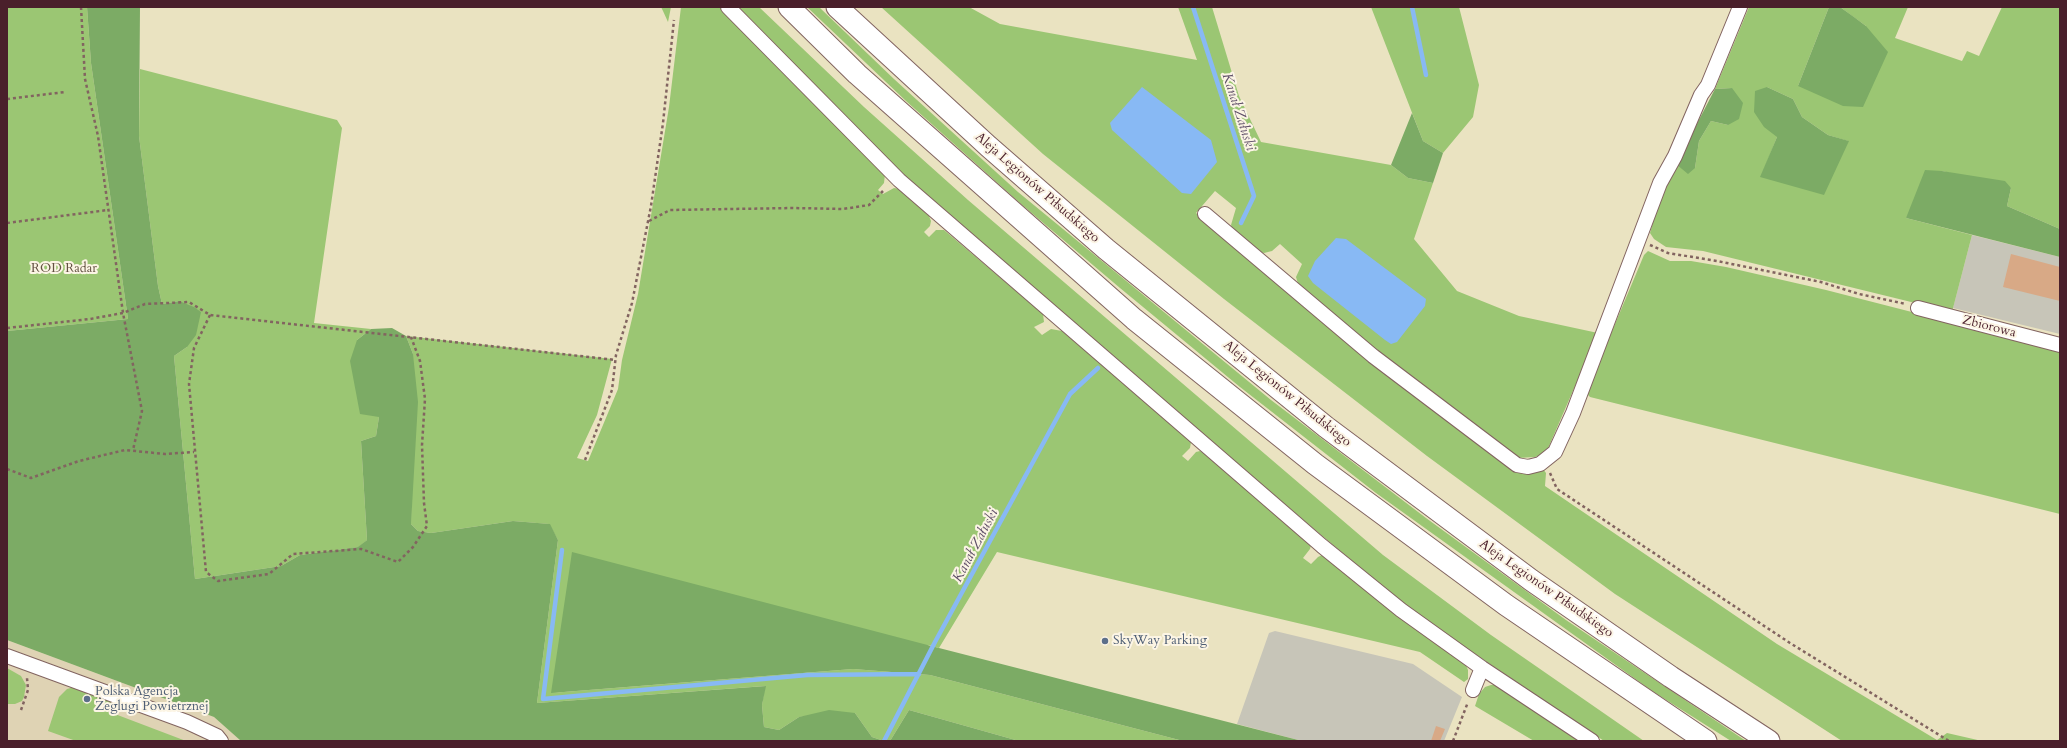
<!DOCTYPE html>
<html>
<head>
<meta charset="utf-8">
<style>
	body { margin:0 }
	#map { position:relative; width:2067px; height:748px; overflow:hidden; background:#eae3c1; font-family:Cardo,serif }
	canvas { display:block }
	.frame { position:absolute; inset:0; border:8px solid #4a1f2b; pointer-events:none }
</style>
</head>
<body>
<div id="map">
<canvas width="2067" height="748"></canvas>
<div class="frame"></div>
</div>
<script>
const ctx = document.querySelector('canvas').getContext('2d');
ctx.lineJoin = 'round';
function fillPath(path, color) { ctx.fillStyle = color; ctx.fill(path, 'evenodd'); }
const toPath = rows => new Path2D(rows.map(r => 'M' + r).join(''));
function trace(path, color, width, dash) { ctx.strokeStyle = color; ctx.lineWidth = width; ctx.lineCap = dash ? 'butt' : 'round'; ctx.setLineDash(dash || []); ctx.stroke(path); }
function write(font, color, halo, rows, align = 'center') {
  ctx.font = font + ' Cardo,serif'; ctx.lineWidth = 4; ctx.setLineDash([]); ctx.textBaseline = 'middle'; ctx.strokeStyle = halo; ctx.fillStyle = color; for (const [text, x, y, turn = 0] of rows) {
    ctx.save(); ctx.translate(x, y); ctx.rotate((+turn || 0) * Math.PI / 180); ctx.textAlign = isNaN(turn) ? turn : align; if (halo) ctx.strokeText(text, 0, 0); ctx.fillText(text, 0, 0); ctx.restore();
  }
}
fillPath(toPath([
	[7,640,214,717,241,741,7,741]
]), '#dfd3b4');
fillPath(toPath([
	[1972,235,2060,257,2060,334,1953,308],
	[1275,631,1413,664,1462,697,1444,741,1302,741,1237,724,1269,633]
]), '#c7c5b8');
fillPath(toPath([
	[7,7,87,7,91,63,128,319,7,331],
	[661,7,671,7,668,22,663,11],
	[681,7,722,7,885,174,884,183,878,190,883,194,894,188,900,189,929,216,931,221,930,226,924,232,929,237,936,230,944,230,1043,314,1044,322,1034,327,1042,335,1051,329,1062,331,1188,438,1191,442,1190,448,1182,456,1188,461,1196,452,1200,451,1206,454,1311,545,1310,549,1303,558,1311,564,1318,557,1322,555,1326,557,1388,609,1465,663,1468,670,1468,679,1464,682,1420,652,997,552,939,648,929,645,551,693,853,669,930,675,1183,741,1019,741,909,710,890,741,884,741,872,737,855,713,799,717,779,730,764,727,762,705,765,686,537,703,558,540,549,524,513,521,431,533,418,531,411,524,413,354,406,336,612,359,597,415,577,458,588,461,618,389,622,360,638,294,669,107],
	[738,7,759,7,864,107,968,200,1383,555,1491,635,1644,741,1604,741,1410,610,1107,354,906,178],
	[807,7,819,7,894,79,1018,192,1271,400,1426,518,1566,620,1746,741,1731,741,1652,691,1376,493,1240,387,1120,288,1021,204,906,101],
	[881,7,969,7,1000,24,1197,60,1178,7,1212,7,1239,96,1261,142,1391,165,1408,178,1433,183,1414,239,1457,291,1519,316,1598,333,1546,453,1535,457,1518,458,1303,293,1299,287,1296,277,1302,264,1280,244,1272,251,1264,253,1256,251,1232,228,1231,225,1236,208,1215,191,1196,213,1279,283,1515,470,1543,469,1546,473,1545,486,1777,644,1937,740,1947,733,1982,741,1842,741,1615,594,1427,456,1224,299,1043,154],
	[1371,7,1459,7,1479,85,1473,117,1443,153,1423,141],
	[1749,7,1829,7,1798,86,1866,26,1840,7,1908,7,1895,38,1962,61,1967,51,1979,56,2002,7,2060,7,2060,229,2007,206,2011,188,1942,171,1906,218,1972,235,1952,312,1703,251,1666,247,1654,239,1650,233,1657,208,1676,164,1695,168,1699,141,1711,121,1728,125,1732,88,1715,89],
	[1767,87,1793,99,1802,117,1828,135,1848,141,1761,177,1777,137],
	[140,69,337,120,342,128,314,323,371,329,357,340,379,417,376,436,361,441,367,540,359,547,300,555,281,566,195,579,174,356,187,347,179,301,162,304,158,286,139,136],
	[1648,251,1670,261,1691,261,1726,267,1826,290,2060,350,2060,514,1590,397,1586,393,1644,255],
	[7,668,21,676,26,685,24,697,22,701,15,704,7,704],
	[1491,685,1498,685,1581,741,1534,741,1475,706,1479,694,1485,687],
	[74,687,112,700,107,711,186,741,76,741,48,731,59,697,67,689]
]), '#9bc673');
fillPath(toPath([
	[87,7,140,7,139,136,158,286,162,304,179,301,194,307,201,312,196,335,187,347,174,356,195,579,281,566,300,555,358,547,367,540,361,441,376,436,379,417,360,414,350,361,357,340,371,329,392,328,406,336,413,354,418,402,411,524,418,531,431,533,513,521,550,524,558,540,537,703,766,686,762,705,764,727,779,730,799,717,829,710,855,713,872,737,884,741,241,741,214,717,7,640,7,331,128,319,91,63],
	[1829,7,1840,7,1854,17,1866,26,1888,52,1863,107,1843,106,1798,86],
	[1767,87,1793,99,1802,117,1828,135,1849,141,1824,195,1760,177,1777,137,1764,127,1754,112,1755,91],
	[1732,88,1743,103,1739,119,1728,125,1711,121,1699,141,1695,168,1688,174,1676,164,1715,89],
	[1412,113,1423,141,1443,153,1433,183,1408,178,1391,165],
	[1925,170,1942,171,2005,181,2011,188,2007,206,2060,229,2060,257,1906,218],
	[572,552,939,648,1302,741,1183,741,930,675,853,669,551,693],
	[909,710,1019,741,890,741]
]), '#7cab65');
fillPath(toPath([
	[1142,87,1211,140,1217,162,1191,194,1182,193,1112,130,1110,123],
	[1336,238,1346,239,1426,299,1425,306,1397,342,1391,344,1385,340,1313,283,1308,276,1315,261]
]), '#88b9f4');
trace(toPath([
	[1193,7,1254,196,1241,223],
	[1412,7,1426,75],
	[562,550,543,699,807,675,919,674],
	[884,741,935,642,1070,394,1098,368]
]), '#88b9f4', 4.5);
fillPath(toPath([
	[2011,254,2060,267,2060,301,2003,287],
	[1436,726,1445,729,1440,741,1431,741]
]), '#d8a986');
const minor = toPath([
	[728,7,899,180,1322,546,1401,610,1482,668,1592,741],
	[1205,214,1373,356,1517,465,1528,467,1540,464,1555,452,1573,413,1660,183,1675,156,1701,95,1708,85,1740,7],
	[1918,308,2060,345],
	[7,656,187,722,217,736,221,741],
	[1473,690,1482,668]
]);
const highway = toPath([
	[789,7,857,74,1134,319,1315,464,1506,605,1706,741],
	[837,7,988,146,1106,249,1326,427,1531,580,1671,677,1769,741]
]);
trace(minor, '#826460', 16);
trace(highway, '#826460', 23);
trace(toPath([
	[81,7,85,79,98,136,123,313,142,411,133,450],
	[7,99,65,92],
	[649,221,670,210,793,208,843,209,869,205,883,191],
	[7,223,108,210],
	[1650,245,1668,253,1717,261,1821,282,1859,294,1906,304],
	[210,315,194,348,189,384,206,572,218,581,269,574,293,554,361,549,398,562,413,547,427,526,424,503,422,445,425,399,420,361,411,337],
	[7,328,90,319,123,313,145,304,189,302,210,315,616,360],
	[585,460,612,390,616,355,632,303,651,206,663,123,674,20],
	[7,469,31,478,79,461,125,450,165,454,194,452],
	[1550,473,1557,489,1790,643,1949,741],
	[21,710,28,690,27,678],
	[1453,741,1468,702]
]), '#826460', 2.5, [3, 3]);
trace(minor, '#fff', 14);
trace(highway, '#fff', 21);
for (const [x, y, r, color] of [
	[1105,641,4,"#5c6f8a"],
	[87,699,4,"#5c6f8a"]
]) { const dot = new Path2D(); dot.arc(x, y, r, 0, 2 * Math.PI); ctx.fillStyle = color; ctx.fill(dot); trace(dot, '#fcf5e5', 1.5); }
write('13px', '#4a1f2b', '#fcf5e5', [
	["Aleja Legionów Piłsudskiego",1037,188,41],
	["Zbiorowa",1989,327,14],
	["Aleja Legionów Piłsudskiego",1287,394,39],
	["Aleja Legionów Piłsudskiego",1546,589,35]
]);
write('13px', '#625141', '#fcf5e5', [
	["ROD Radar",64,269]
]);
write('13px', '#4e5e75', '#fcf5e5', [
	["SkyWay Parking",1113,641],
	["Polska Agencja",95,692],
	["Żeglugi Powietrznej",95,707]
], 'left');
write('italic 14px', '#5d4d67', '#fcf5e5', [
	["Kanał Załuski",1238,112,72],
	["Kanał Załuski",976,546,-62]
]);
</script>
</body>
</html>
